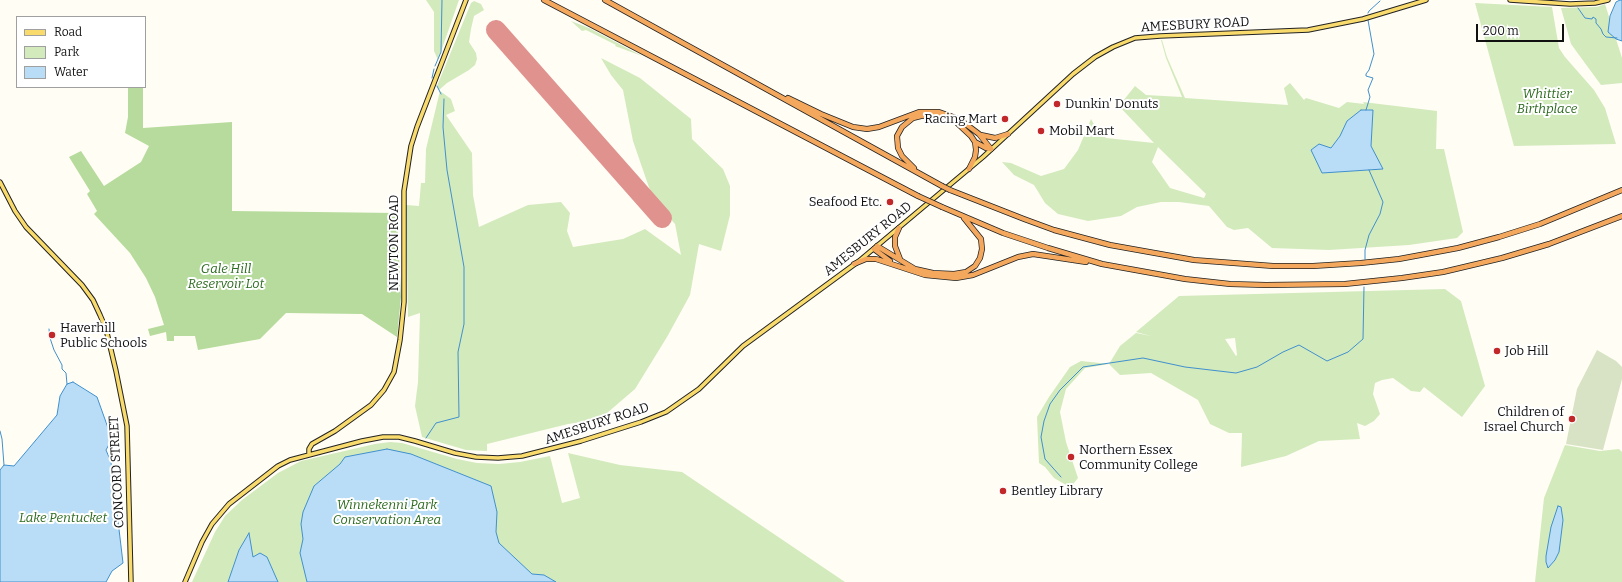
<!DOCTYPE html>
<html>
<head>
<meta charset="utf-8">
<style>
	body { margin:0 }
	#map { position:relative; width:1622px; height:582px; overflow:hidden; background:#fffdf4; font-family:Bitter,serif }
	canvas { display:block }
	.legend { position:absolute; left:16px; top:16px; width:130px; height:72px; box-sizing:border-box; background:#fff; border:1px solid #a0a0a0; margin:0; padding:5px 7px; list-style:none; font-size:12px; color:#111 }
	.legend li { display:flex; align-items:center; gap:8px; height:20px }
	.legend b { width:20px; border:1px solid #a0a0a0 }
	.scale { position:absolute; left:1476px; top:24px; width:88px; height:18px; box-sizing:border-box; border:2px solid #111; border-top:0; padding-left:5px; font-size:12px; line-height:14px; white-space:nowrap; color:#111; -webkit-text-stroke:3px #fff; paint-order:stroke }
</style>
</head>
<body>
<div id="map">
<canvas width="1622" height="582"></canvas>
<ul class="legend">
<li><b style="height:5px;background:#f8db6c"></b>Road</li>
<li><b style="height:11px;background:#d3eabd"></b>Park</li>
<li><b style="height:11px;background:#b9ddf6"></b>Water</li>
</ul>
<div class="scale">200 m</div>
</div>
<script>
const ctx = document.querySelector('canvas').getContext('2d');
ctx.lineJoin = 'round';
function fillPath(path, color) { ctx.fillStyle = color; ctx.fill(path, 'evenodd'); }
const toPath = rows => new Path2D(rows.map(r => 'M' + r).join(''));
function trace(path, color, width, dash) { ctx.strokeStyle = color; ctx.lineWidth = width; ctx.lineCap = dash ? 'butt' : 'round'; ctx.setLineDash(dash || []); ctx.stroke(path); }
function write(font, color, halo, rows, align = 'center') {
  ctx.font = font + ' Bitter,serif'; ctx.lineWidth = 4; ctx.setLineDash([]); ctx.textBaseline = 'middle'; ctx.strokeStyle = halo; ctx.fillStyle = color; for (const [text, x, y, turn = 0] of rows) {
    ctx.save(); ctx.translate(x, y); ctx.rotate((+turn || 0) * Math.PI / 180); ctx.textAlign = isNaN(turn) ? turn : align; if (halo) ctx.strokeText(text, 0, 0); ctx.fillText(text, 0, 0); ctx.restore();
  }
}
fillPath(toPath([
	[426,0,459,0,438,60,434,51,434,12],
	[474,1,481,4,484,10,474,16,471,29,469,42,476,53,477,59,475,65,469,70,447,83,439,90,437,86,471,3],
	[1475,3,1552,7,1559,48,1565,57,1594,90,1605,108,1616,144,1514,146],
	[1605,4,1622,58,1622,83,1601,85,1571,44,1561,8,1597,7],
	[571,21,589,28,642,56,615,46,616,45,586,30,582,31],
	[1161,40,1162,40,1167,57,1185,98,1288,105,1284,88,1290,83,1304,100,1306,98,1339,108,1347,102,1364,104,1363,102,1437,111,1436,149,1444,149,1463,232,1457,238,1409,245,1329,250,1272,248,1248,228,1234,230,1227,227,1209,206,1179,202,1161,202,1137,207,1121,216,1088,221,1058,214,1045,203,1034,185,1014,175,1002,162,1011,163,1041,176,1064,169,1078,150,1091,119,1097,130,1106,138,1154,143,1119,106,1135,86,1146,95,1182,97,1166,58],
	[1158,147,1206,194,1204,198,1170,188,1152,162],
	[601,58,640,78,691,119,692,139,723,169,730,186,730,215,721,251,699,244,690,295,667,337,635,389,600,419,568,424,487,444,487,451,466,450,422,437,415,406,418,382,420,313,408,317,406,205,419,206,421,183,425,183,426,149,440,91,451,99,455,111,446,115,472,153,473,195,479,227,528,205,561,202,570,213,567,231,573,247,623,239,645,229,681,255,675,224,653,199,633,141,623,90,611,75],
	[1445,289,1461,301,1485,386,1462,417,1424,387,1420,392,1411,391,1393,378,1382,380,1375,383,1373,394,1380,414,1374,421,1365,426,1357,423,1360,439,1319,441,1286,456,1241,467,1242,433,1229,433,1210,424,1198,400,1151,373,1120,375,1109,364,1085,368,1066,389,1060,412,1066,442,1078,478,1074,483,1073,489,1054,478,1045,467,1039,463,1037,417,1049,397,1070,367,1081,361,1109,364,1120,346,1136,333,1151,336,1136,332,1179,296],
	[1235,338,1237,355,1236,356,1225,339],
	[390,442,402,443,457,459,477,463,499,464,520,462,550,456,562,503,580,498,568,453,620,465,682,472,845,582,192,582,215,532,225,516,242,500,278,473,301,461,375,444],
	[1565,445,1600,451,1619,449,1622,452,1622,582,1535,582,1544,498]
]), '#d3eabd');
fillPath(toPath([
	[128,87,143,87,143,128,232,122,232,211,397,213,401,297,397,337,362,314,286,313,260,339,198,350,195,336,174,336,174,341,167,341,166,332,150,336,148,329,164,325,155,297,146,278,130,253,94,214,97,211,87,194,90,191,69,157,81,151,104,186,141,162,149,146,125,133,128,117]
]), '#b6db9c');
fillPath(toPath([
	[1597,350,1616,361,1622,367,1622,379,1603,450,1566,444,1577,389]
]), '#d7e3c4');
const water = toPath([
	[1620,0,1622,0,1622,41,1616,39,1608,32,1610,16,1616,2,1620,0],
	[1361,110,1373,110,1371,146,1383,169,1322,173,1311,150,1319,144,1331,148,1340,136,1347,121,1361,110],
	[73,382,97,397,112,439,106,450,111,462,123,563,112,571,106,582,0,582,0,470,4,465,14,466,57,415,60,396,67,384,73,382],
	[387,449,411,454,491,486,497,512,496,532,499,543,532,574,544,575,556,582,307,582,300,553,303,539,301,524,303,512,314,486,340,464,345,457,387,449],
	[1558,506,1561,507,1563,520,1559,552,1555,560,1548,568,1546,562,1546,556,1551,527,1558,506],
	[249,533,253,557,260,553,267,557,278,582,228,582,239,550,249,533]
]);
fillPath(water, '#b9ddf6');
trace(water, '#4090ce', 1);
trace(toPath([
	[1578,8,1585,18,1592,19,1593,17,1596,19,1596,23,1601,29,1603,34,1606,37,1617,38],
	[1368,13,1369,11,1380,1],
	[435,66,441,52,442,0],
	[432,78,434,69],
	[437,86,441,94],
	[1366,110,1370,97,1368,90,1373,78,1366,76,1366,74,1369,70,1374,54,1368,20],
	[1365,259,1365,250,1369,235,1380,214,1383,202,1369,170],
	[49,329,50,338,54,350,62,365,62,369,66,373,67,384],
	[0,431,2,439,4,465],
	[426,438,436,423,459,417,458,352,464,324,464,267,447,170,443,127,444,99],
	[1061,477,1045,459,1041,437,1044,421,1050,404,1060,390,1083,367,1143,358,1185,367,1236,373,1257,367,1283,352,1299,345,1327,361,1348,352,1363,339,1364,287]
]), '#4090ce', 1);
trace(toPath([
	[496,30,662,218]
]), '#e0928e', 20);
const major = toPath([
	[1510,0,1570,4,1595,3,1608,0],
	[0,182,15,211,26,227,82,285,93,300,100,315,106,329,116,371,127,426,131,582],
	[309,455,309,449,312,444,335,431,371,405,384,390,394,372,400,340,404,302,404,191,411,146,417,127,466,0],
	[185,582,202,542,212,524,229,504,278,466,290,460,362,441,383,437,399,437,415,441,455,453,476,457,498,458,522,456,581,441,641,422,666,412,699,389,743,346,859,261,983,157,1073,74,1095,57,1113,47,1135,38,1160,36,1308,30,1363,19,1426,0]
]);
const highway = toPath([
	[544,0,918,196],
	[605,0,942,186],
	[788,98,821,114,853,127,867,129,879,127,919,112,939,112,959,119,979,134,991,149],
	[981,135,995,138,1008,134],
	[975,142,986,148,991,149],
	[914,168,902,156,898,148,897,136,902,127,913,118,921,116,931,115,942,116,955,121,971,136,975,142,976,150,975,157,969,169],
	[950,190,1024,219,1054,230,1110,245,1194,260,1273,266,1313,266,1361,263,1399,259,1458,248,1499,237,1540,224,1622,190],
	[942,207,1003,233,1048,248,1102,264,1185,279,1230,284,1266,285,1345,284,1402,278,1443,272,1502,258,1549,244,1622,216],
	[899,228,895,237,895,246,900,259],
	[877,246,915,269,933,273,954,274,966,272,975,266,980,258,982,249,981,239,964,218],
	[874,249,890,261],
	[854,264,866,259,876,259,925,275,956,278,973,275,1018,257,1033,254,1086,262]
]);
trace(major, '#222', 5.5);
trace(highway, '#222', 6);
trace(major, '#f8db6c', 3.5);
trace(highway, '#f4a85e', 4.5);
const highwayBridge = toPath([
	[942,186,950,190],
	[918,196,942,207]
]);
trace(highwayBridge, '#222', 6, []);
trace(highwayBridge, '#f4a85e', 4.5);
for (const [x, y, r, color] of [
	[1057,104,4,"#c22729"],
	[1005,119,4,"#c22729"],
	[1041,131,4,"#c22729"],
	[890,202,4,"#c22729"],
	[52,335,4,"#c22729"],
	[1497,351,4,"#c22729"],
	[1572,419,4,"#c22729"],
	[1071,457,4,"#c22729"],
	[1003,491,4,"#c22729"]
]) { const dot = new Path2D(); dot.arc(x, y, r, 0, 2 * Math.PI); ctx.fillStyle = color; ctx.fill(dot); trace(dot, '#fff', 1.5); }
write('13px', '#111', '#fff', [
	["AMESBURY ROAD",1195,25,-3],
	["AMESBURY ROAD",868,239,-39],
	["NEWTON ROAD",394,243,-90],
	["AMESBURY ROAD",597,424,-18],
	["CONCORD STREET",117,472,-93]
]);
write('italic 13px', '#2c6a1f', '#fff', [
	["Whittier",1547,94],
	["Birthplace",1547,109],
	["Gale Hill",226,269],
	["Reservoir Lot",226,284],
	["Winnekenni Park",387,505],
	["Conservation Area",387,520],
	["Lake Pentucket",63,518]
]);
write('13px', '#111', '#fff', [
	["Dunkin' Donuts",1065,104],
	["Racing Mart",997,119,"right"],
	["Mobil Mart",1049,131],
	["Seafood Etc.",882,202,"right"],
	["Haverhill",60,328],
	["Public Schools",60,343],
	["Job Hill",1505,351],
	["Children of",1564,412,"right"],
	["Israel Church",1564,427,"right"],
	["Northern Essex",1079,450],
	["Community College",1079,465],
	["Bentley Library",1011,491]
], 'left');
</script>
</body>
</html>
